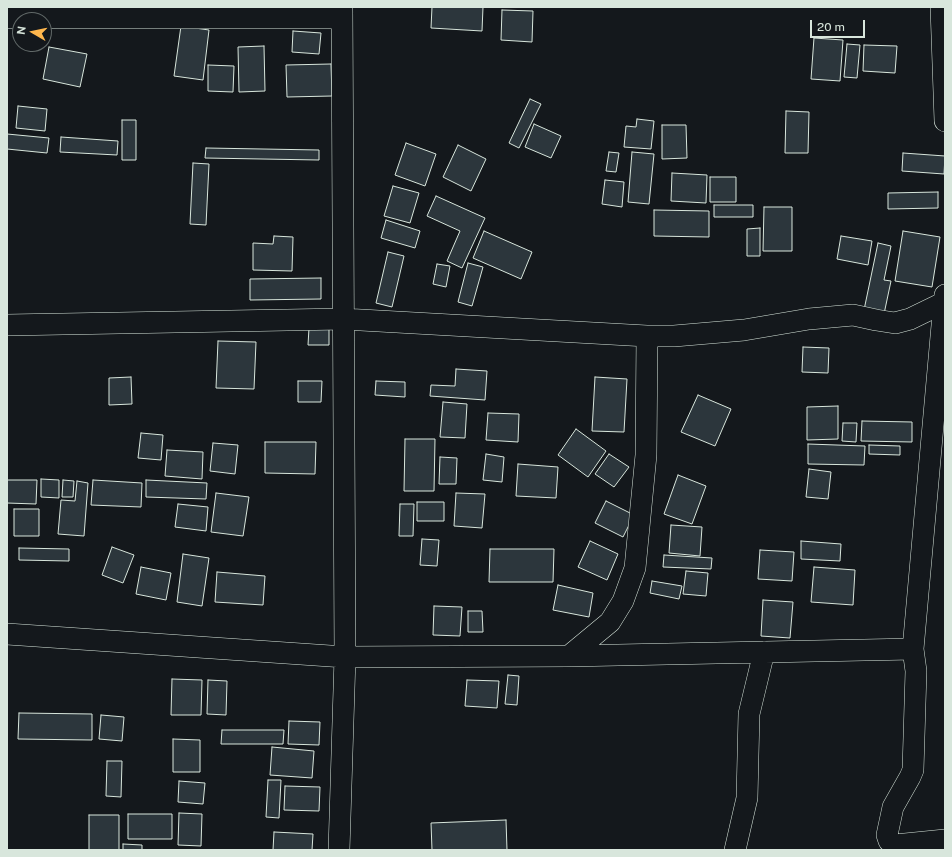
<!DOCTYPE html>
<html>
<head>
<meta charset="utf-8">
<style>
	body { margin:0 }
	#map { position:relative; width:952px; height:857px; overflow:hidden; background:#14181c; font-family:"Public Sans",sans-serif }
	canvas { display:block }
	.frame { position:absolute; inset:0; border:8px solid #d8e6dc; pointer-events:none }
	.north { position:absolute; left:12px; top:12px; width:40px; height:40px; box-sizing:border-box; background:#14181c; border:1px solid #626a69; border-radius:50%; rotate:279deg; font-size:11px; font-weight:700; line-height:16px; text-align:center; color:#d8e6dc }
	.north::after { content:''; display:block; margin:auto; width:14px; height:18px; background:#ffb74d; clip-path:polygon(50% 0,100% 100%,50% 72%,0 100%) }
	.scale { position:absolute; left:810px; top:20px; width:55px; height:18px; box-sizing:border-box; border:2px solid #d8e6dc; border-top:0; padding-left:5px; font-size:12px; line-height:14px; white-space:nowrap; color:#d8e6dc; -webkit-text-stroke:3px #14181c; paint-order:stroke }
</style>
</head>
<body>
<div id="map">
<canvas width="952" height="857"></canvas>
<div class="frame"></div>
<div class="north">N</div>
<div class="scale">20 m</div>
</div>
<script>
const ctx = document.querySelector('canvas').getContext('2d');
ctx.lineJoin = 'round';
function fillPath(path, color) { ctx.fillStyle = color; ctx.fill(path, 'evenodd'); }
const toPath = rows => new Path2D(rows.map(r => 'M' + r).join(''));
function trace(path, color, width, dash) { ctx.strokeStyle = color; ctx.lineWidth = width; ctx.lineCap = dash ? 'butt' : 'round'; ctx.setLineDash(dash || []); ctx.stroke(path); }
const building = toPath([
	[432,7,483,7,482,31,431,28,432,7],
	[502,10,533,11,532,42,501,40,502,10],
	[181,26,209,30,203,80,174,76,181,26],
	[293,31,321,33,319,54,292,52,293,31],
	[814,38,843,40,840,81,811,79,814,38],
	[847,44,860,45,857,78,844,77,847,44],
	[864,45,897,46,895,73,863,71,864,45],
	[264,46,265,91,239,92,238,47,264,46],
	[49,47,87,54,80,87,43,79,49,47],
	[331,64,332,96,287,97,286,65,331,64],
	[208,65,234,66,233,92,208,91,208,65],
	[530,99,541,104,519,148,509,143,530,99],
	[18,106,47,109,45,131,16,128,18,106],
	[786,111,809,112,808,153,785,153,786,111],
	[637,119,654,121,651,149,624,147,626,126,636,127,637,119],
	[122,120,136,120,136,160,122,160,122,120],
	[534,124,561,136,551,158,525,147,534,124],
	[662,125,686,125,687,158,662,159,662,125],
	[7,134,49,138,47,153,7,149,7,134],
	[61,137,118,141,117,155,60,152,61,137],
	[406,143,436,154,425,186,395,175,406,143],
	[458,145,486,159,471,191,443,177,458,145],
	[206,148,319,150,319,160,205,158,206,148],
	[609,152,619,153,616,172,606,171,609,152],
	[632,152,654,154,649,204,628,202,632,152],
	[903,153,945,156,944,174,902,171,903,153],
	[193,163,209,164,206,225,190,224,193,163],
	[672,173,707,175,706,203,671,201,672,173],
	[710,177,736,177,736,202,710,202,710,177],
	[605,180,624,182,622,207,602,204,605,180],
	[393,186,419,193,410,223,384,216,393,186],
	[938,192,938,208,888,209,888,193,938,192],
	[436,196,485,218,462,268,447,261,460,231,427,216,436,196],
	[714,205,753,205,753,217,714,217,714,205],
	[764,207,792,207,792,251,763,251,764,207],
	[654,210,709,211,709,237,654,236,654,210],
	[386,220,420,231,415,248,381,238,386,220],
	[760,228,760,256,747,256,747,229,760,228],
	[484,231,532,252,521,279,473,258,484,231],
	[903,231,940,237,932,287,895,281,903,231],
	[274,236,293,237,292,271,253,270,253,243,273,244,274,236],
	[841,236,872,241,868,265,837,259,841,236],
	[878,243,891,246,884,280,891,281,884,314,864,310,878,243],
	[388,252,404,256,392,307,376,303,388,252],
	[468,263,483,267,472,306,458,302,468,263],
	[437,264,450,266,446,287,433,284,437,264],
	[321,278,321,299,250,300,250,279,321,278],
	[309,328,329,328,329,345,308,345,309,328],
	[218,341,256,342,254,389,216,388,218,341],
	[803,347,829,348,828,373,802,372,803,347],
	[456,369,487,371,485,400,430,396,431,385,455,386,456,369],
	[131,377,132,404,109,405,109,378,131,377],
	[595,377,627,379,624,432,592,431,595,377],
	[298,381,322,381,321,402,298,402,298,381],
	[376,381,405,382,405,397,375,395,376,381],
	[698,395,731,409,715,446,681,432,698,395],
	[443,402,467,404,465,438,440,437,443,402],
	[838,406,838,439,807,440,807,407,838,406],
	[488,413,519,414,518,442,486,440,488,413],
	[862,421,912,422,912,442,861,441,862,421],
	[843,423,857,423,856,442,842,441,843,423],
	[576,429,606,451,588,477,558,455,576,429],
	[141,433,163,435,161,460,138,458,141,433],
	[405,439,435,439,434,491,404,491,405,439],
	[265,442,316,442,315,474,265,473,265,442],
	[213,443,238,445,235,474,210,471,213,443],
	[808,444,865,446,864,465,808,464,808,444],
	[869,445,900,446,900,455,869,454,869,445],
	[167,450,203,452,202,479,165,476,167,450],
	[486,454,504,457,502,482,483,480,486,454],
	[609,454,629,467,614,487,595,474,609,454],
	[440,457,457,458,456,484,439,484,440,457],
	[518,464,558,467,556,498,516,496,518,464],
	[809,469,831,472,828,499,806,497,809,469],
	[678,475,706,486,692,524,664,514,678,475],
	[41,479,59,480,59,498,41,497,41,479],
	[7,480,37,480,36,504,7,503,7,480],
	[63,480,74,481,73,497,62,497,63,480],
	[93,480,142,483,141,507,91,505,93,480],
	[146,480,207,483,206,499,146,497,146,480],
	[77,481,88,483,84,536,58,534,61,500,75,501,77,481],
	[216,493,249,497,243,536,211,532,216,493],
	[456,493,485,494,482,528,454,526,456,493],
	[606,501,634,515,623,537,595,523,606,501],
	[417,502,444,502,444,521,417,521,417,502],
	[178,504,208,507,206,531,175,527,178,504],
	[400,504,414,504,413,536,399,536,400,504],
	[14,509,39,509,39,536,14,536,14,509],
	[671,525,702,527,700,556,669,553,671,525],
	[422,539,439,540,437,566,420,565,422,539],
	[590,541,618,554,607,580,578,567,590,541],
	[801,541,841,544,840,561,801,559,801,541],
	[112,547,134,555,123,583,102,575,112,547],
	[19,548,69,549,69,561,19,560,19,548],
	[490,549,554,549,553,582,489,582,490,549],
	[760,550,794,552,792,581,758,579,760,550],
	[183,554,209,558,202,606,177,602,183,554],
	[664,555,712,558,711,569,663,567,664,555],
	[141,567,171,573,166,600,136,594,141,567],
	[814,567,855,570,853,605,811,602,814,567],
	[686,571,708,573,706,596,683,594,686,571],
	[217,572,265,576,263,605,215,602,217,572],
	[652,581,682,586,679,599,650,593,652,581],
	[558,585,593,593,589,617,553,610,558,585],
	[763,600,793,602,790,638,761,636,763,600],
	[434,606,462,607,460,636,433,635,434,606],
	[468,611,482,611,483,632,468,632,468,611],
	[508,675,519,676,517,705,505,704,508,675],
	[172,679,202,680,201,715,171,715,172,679],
	[208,680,227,681,226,715,207,714,208,680],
	[467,680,499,681,497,708,465,706,467,680],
	[19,713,92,714,92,740,18,739,19,713],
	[101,715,124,717,122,741,99,739,101,715],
	[289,721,320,722,319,745,288,744,289,721],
	[222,730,284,730,283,744,221,744,222,730],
	[173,739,200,740,200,772,173,772,173,739],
	[272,747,314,751,312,778,270,775,272,747],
	[107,761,122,761,121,797,106,796,107,761],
	[268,780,281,780,279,818,266,817,268,780],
	[179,781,205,783,203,804,178,802,179,781],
	[285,786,320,787,319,811,284,810,285,786],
	[179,813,202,814,201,846,178,845,179,813],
	[128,814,172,814,172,839,128,839,128,814],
	[89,815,119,815,119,850,89,850,89,815],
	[506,820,507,850,432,850,431,823,506,820],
	[274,832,313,834,312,850,273,850,274,832],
	[123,844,142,845,142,850,123,850,123,844]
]);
fillPath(building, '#2c363c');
trace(building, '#d8e6dc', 1);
const minor = toPath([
	[941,7,945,121],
	[7,18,342,18],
	[945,295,944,303,913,649,916,671,913,770,910,777,893,807,887,835,889,841,895,845,945,840],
	[7,325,343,319,647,336,674,336,744,330,809,319,853,315,876,320,895,323,910,319,945,302],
	[7,634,345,657,569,656,913,649],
	[569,656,610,622,623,601,635,568,646,455,647,336],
	[339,850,345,657,342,7],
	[735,850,747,798,749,714,764,652]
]);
trace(minor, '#d8e6dc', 22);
trace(minor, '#14181c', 21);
</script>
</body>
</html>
